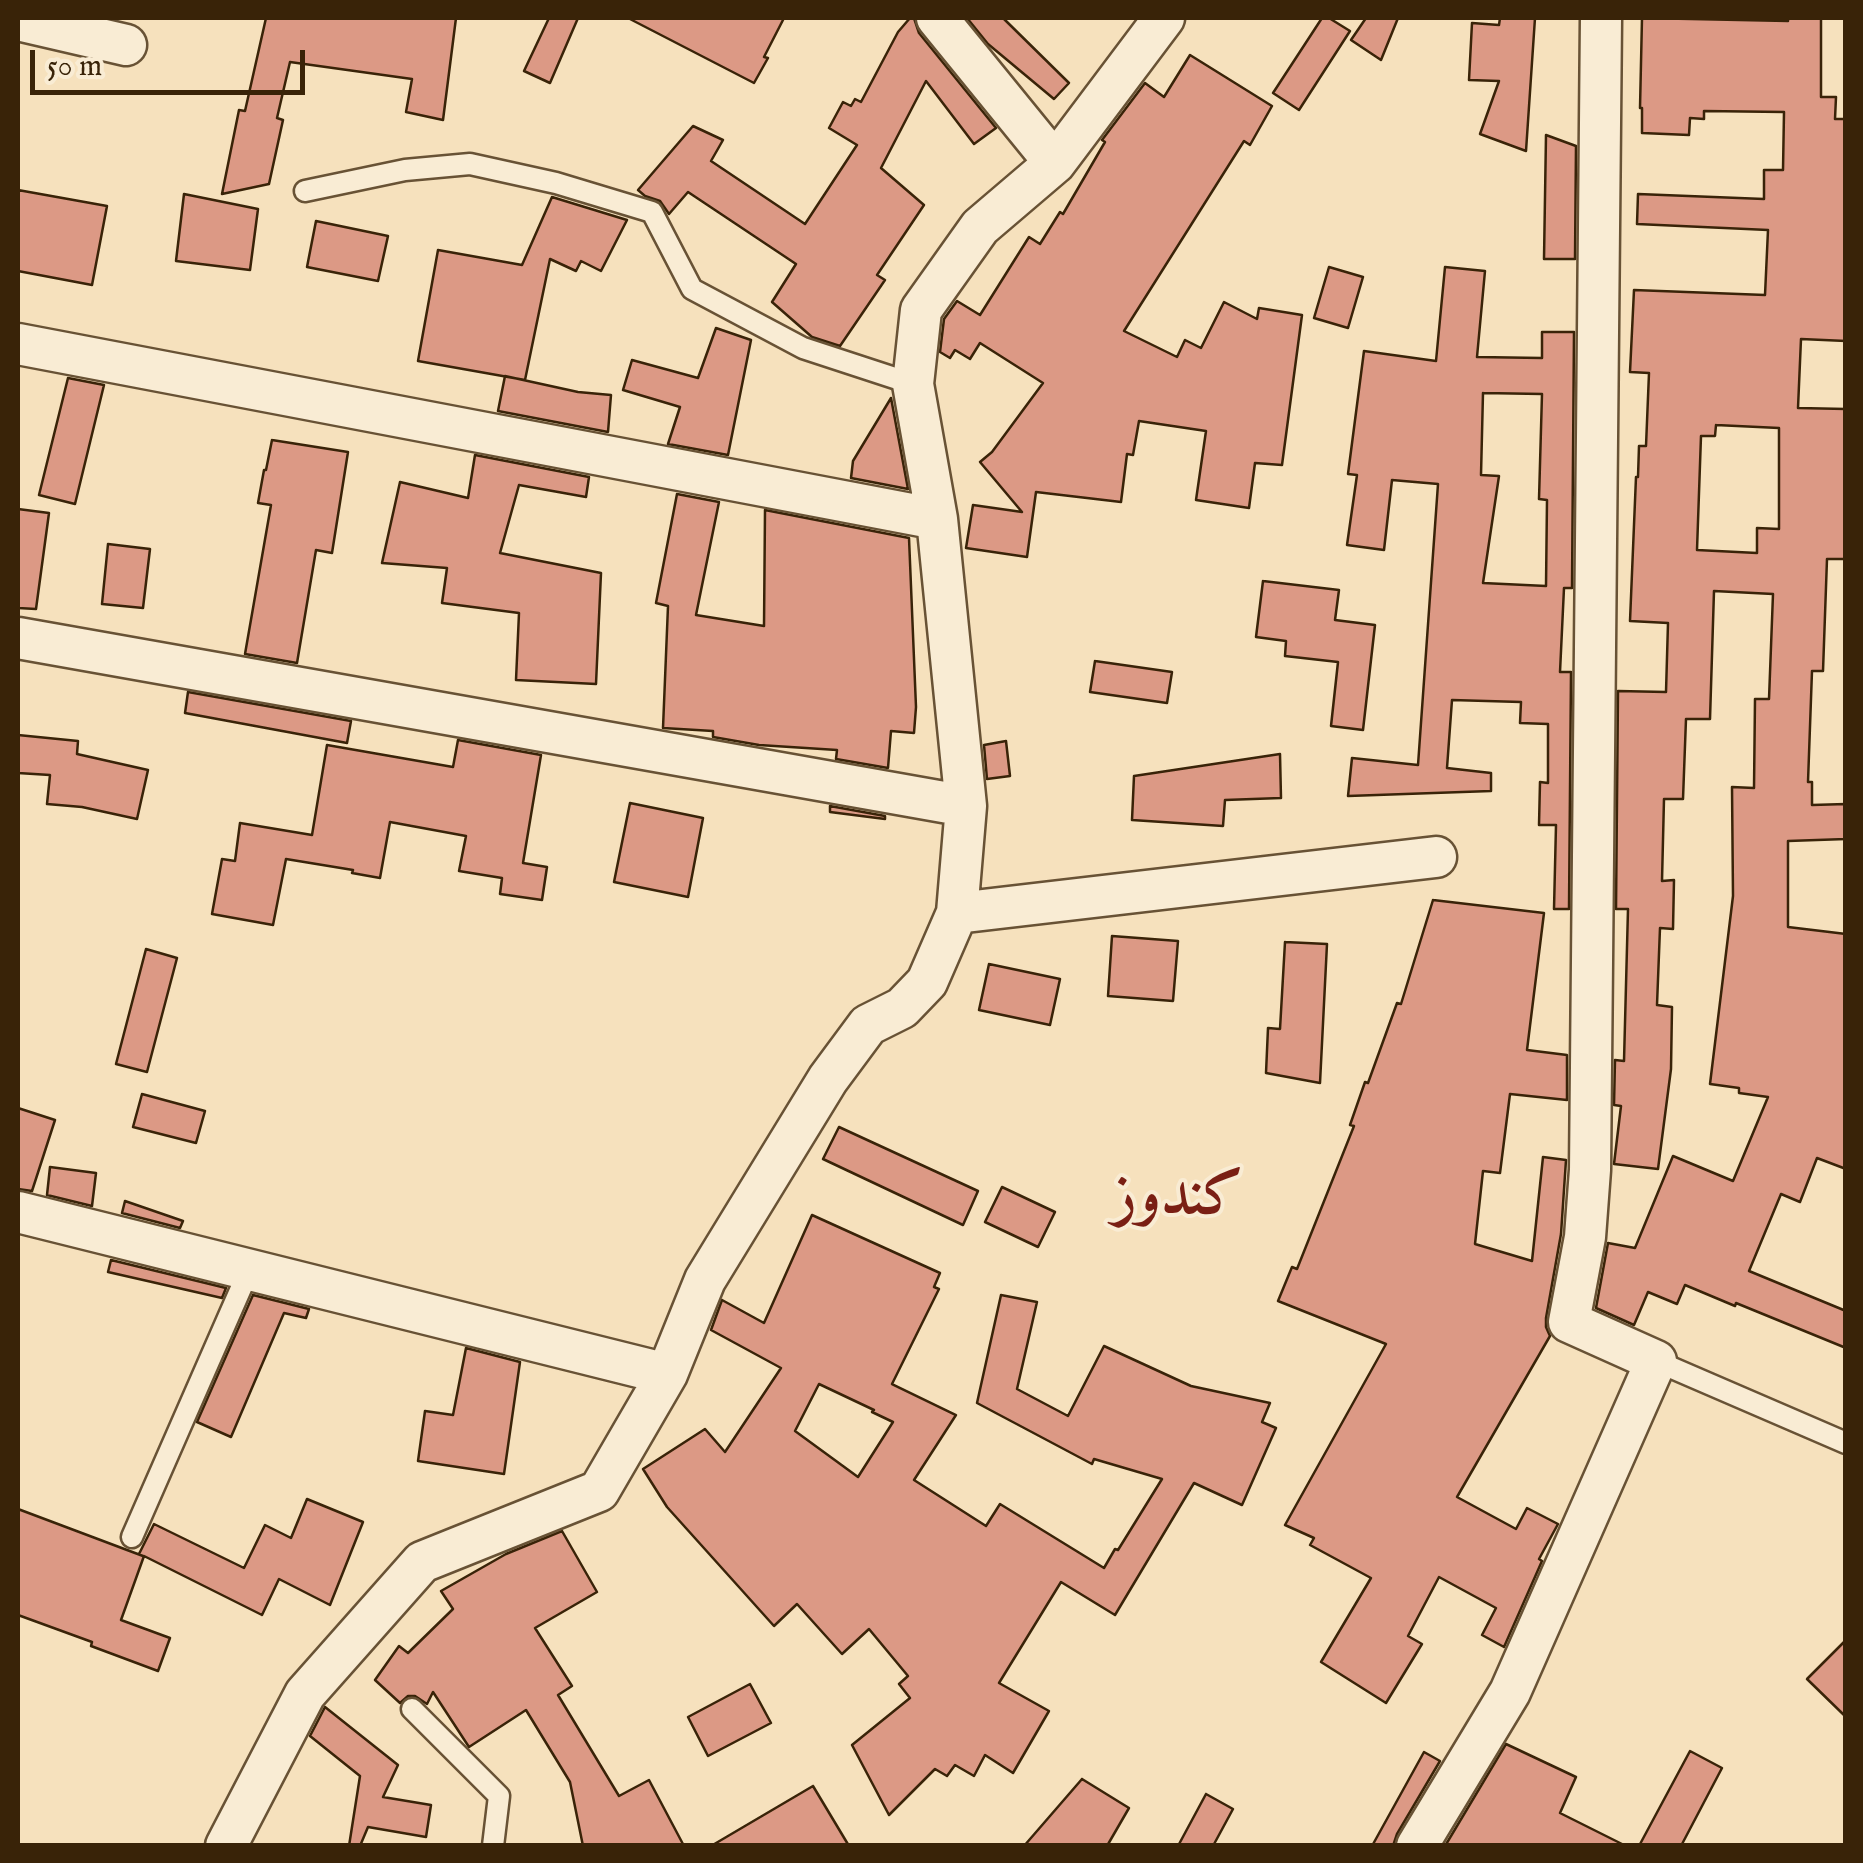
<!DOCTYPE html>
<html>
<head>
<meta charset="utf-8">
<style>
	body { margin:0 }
	#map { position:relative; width:1863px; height:1863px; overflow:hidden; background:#f6e1bd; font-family:"IM FELL English",serif }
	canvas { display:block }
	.frame { position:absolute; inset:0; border:20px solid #392308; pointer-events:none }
	.scale { position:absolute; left:30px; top:50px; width:275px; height:45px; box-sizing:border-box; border:5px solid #392308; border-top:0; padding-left:12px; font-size:30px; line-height:35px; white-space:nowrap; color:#392308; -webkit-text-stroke:8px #f9ecd4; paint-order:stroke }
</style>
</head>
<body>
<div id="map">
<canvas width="1863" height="1863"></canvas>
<div class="frame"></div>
<div class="scale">50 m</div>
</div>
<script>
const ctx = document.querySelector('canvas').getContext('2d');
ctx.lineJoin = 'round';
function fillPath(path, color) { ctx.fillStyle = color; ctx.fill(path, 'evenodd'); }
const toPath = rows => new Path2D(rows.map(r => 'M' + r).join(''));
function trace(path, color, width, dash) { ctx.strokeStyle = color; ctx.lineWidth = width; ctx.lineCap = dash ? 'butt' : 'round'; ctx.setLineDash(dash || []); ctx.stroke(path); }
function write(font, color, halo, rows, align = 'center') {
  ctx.font = font + ' "IM FELL English",Amiri,serif'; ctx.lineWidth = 8; ctx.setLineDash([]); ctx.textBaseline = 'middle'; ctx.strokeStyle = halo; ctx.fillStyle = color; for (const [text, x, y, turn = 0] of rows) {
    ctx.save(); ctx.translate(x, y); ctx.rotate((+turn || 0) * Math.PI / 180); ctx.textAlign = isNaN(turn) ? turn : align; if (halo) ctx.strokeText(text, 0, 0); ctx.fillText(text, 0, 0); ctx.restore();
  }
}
const building = toPath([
	[266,18,456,18,443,120,406,112,412,79,290,62,277,118,283,120,269,184,222,194,239,110,245,111,266,18],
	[549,18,578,18,550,83,524,71,549,18],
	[628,18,784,18,764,57,768,58,754,83,628,18],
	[910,18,914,18,919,33,996,128,974,144,926,81,881,168,924,205,877,275,885,280,840,346,812,337,772,302,796,264,688,192,669,214,660,201,645,196,638,190,693,126,723,140,711,161,805,224,857,145,829,128,843,102,851,106,855,99,861,102,898,32,910,18],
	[967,18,1003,18,1069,83,1054,99,988,44,967,18],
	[1322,18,1329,18,1350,31,1299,110,1273,93,1322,18],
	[1366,18,1398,18,1381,60,1351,40,1366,18],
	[1500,18,1535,18,1526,151,1480,134,1499,81,1469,80,1472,23,1499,25,1500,18],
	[1642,18,1788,21,1788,18,1821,18,1821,97,1836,97,1835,119,1846,119,1846,341,1801,339,1798,408,1846,409,1846,559,1827,559,1823,671,1812,671,1808,782,1812,782,1812,805,1846,804,1846,839,1788,841,1788,927,1846,934,1846,1169,1817,1158,1800,1202,1781,1194,1749,1271,1846,1311,1846,1348,1736,1303,1735,1306,1685,1285,1677,1304,1648,1292,1634,1325,1596,1308,1608,1243,1635,1248,1673,1156,1733,1181,1768,1097,1739,1093,1739,1088,1710,1084,1733,896,1732,787,1754,788,1755,699,1769,699,1773,594,1714,591,1710,719,1686,719,1683,799,1664,799,1662,881,1674,880,1673,929,1660,928,1657,1005,1672,1007,1671,1069,1658,1169,1614,1164,1621,1106,1614,1105,1615,1060,1624,1061,1628,909,1616,909,1618,691,1666,692,1668,623,1630,621,1636,477,1638,477,1639,446,1646,446,1649,373,1630,372,1634,290,1765,295,1768,230,1637,224,1638,194,1764,199,1764,170,1783,170,1784,112,1704,111,1704,119,1690,118,1689,135,1642,133,1642,108,1640,108,1642,18],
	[1716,425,1779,428,1779,529,1757,528,1757,553,1697,550,1701,436,1715,436,1716,425],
	[1190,55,1272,106,1250,145,1244,141,1124,331,1177,357,1185,340,1201,348,1224,302,1257,319,1259,308,1302,315,1282,465,1255,463,1249,508,1196,500,1206,431,1139,421,1133,455,1127,454,1121,502,1036,492,1027,557,966,548,973,505,1022,512,980,462,992,452,1043,383,980,343,970,359,955,350,950,358,940,352,944,319,957,301,980,315,1029,237,1040,244,1060,212,1063,214,1105,142,1102,140,1145,83,1164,97,1190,55],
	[1546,135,1576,146,1575,259,1544,259,1546,135],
	[18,190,107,206,92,285,18,271,18,190],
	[184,194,258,209,250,270,176,261,184,194],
	[552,197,627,220,601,271,581,261,576,271,550,259,525,380,418,361,438,250,522,265,552,197],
	[316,221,388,236,378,281,307,267,316,221],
	[1329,267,1363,277,1348,328,1314,318,1329,267],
	[1445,267,1485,271,1477,357,1542,358,1542,332,1574,332,1572,588,1564,588,1560,672,1571,672,1569,909,1554,909,1556,825,1539,825,1540,782,1548,783,1548,724,1520,723,1521,702,1452,700,1447,768,1491,773,1491,791,1348,796,1352,758,1418,765,1438,484,1392,480,1384,550,1347,545,1357,475,1348,474,1364,351,1436,361,1445,267],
	[1483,393,1542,394,1539,499,1547,500,1546,586,1483,583,1499,476,1481,475,1483,393],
	[716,328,751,340,728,455,668,444,680,407,623,390,632,360,698,378,716,328],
	[505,376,578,392,611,395,608,432,498,411,505,376],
	[68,378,104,385,75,504,39,495,68,378],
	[891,398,908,489,851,478,853,461,891,398],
	[272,440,348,452,332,553,316,550,297,663,245,654,271,505,258,503,264,470,266,470,272,440],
	[475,455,589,477,586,497,519,485,500,553,601,573,596,684,516,680,519,613,442,603,447,568,382,563,400,482,468,498,475,455],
	[677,494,719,502,696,615,764,626,765,510,909,538,916,707,914,733,891,731,888,768,836,759,837,750,759,745,713,737,713,731,663,728,668,606,656,603,677,494],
	[18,509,49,513,36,609,18,608,18,509],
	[108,544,150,549,143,608,102,604,108,544],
	[1263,581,1339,590,1335,620,1375,625,1363,730,1331,726,1338,662,1285,656,1286,641,1256,637,1263,581],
	[1095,661,1172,672,1167,703,1090,692,1095,661],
	[188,692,351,721,347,743,185,713,188,692],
	[18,735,78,741,77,754,148,770,137,819,82,807,47,804,50,775,18,773,18,735],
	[458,740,541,755,523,863,547,867,542,900,500,894,502,878,459,871,466,836,390,822,380,878,352,873,353,870,286,859,273,925,212,914,222,859,235,861,240,823,312,835,327,745,453,767,458,740],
	[1006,741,1010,776,987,779,984,745,1006,741],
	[1280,754,1281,798,1225,800,1223,826,1132,820,1134,776,1280,754],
	[630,803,703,818,688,897,614,882,630,803],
	[830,806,885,816,885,819,830,812,830,806],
	[1433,900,1544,913,1527,1050,1567,1055,1567,1100,1510,1094,1500,1173,1483,1171,1475,1244,1532,1261,1543,1157,1566,1160,1561,1234,1546,1318,1546,1327,1550,1336,1457,1497,1516,1529,1527,1508,1558,1524,1539,1559,1542,1561,1504,1647,1482,1635,1496,1608,1439,1577,1408,1636,1422,1644,1386,1703,1321,1662,1371,1578,1310,1545,1314,1538,1285,1525,1386,1344,1278,1301,1292,1267,1297,1269,1354,1126,1350,1125,1365,1082,1368,1083,1397,1003,1401,1004,1433,900],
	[1112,936,1178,941,1173,1001,1108,996,1112,936],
	[1285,942,1327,944,1320,1083,1266,1073,1268,1028,1280,1029,1285,942],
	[146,949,177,958,147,1072,116,1064,146,949],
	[989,964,1060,979,1050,1025,979,1010,989,964],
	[142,1094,205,1111,196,1143,133,1127,142,1094],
	[18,1108,55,1120,32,1191,18,1189,18,1108],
	[839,1127,978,1191,963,1225,823,1159,839,1127],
	[50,1167,96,1173,92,1206,47,1195,50,1167],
	[1002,1187,1055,1212,1038,1247,985,1222,1002,1187],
	[125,1201,183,1221,180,1228,122,1213,125,1201],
	[812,1215,940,1273,934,1287,939,1289,892,1384,956,1415,914,1480,986,1526,1000,1504,1104,1568,1115,1549,1118,1550,1162,1479,1094,1459,1092,1464,977,1403,1001,1295,1037,1302,1017,1389,1068,1416,1104,1346,1191,1386,1270,1403,1262,1422,1276,1428,1242,1505,1194,1483,1115,1615,1061,1582,999,1683,1049,1711,1013,1773,985,1755,974,1776,955,1765,947,1776,935,1769,889,1815,852,1745,910,1698,899,1684,908,1676,869,1629,842,1654,797,1604,774,1626,667,1507,643,1469,705,1429,725,1452,781,1368,711,1330,722,1300,764,1323,812,1215],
	[819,1384,874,1410,872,1412,893,1422,858,1477,795,1431,819,1384],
	[111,1260,226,1288,222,1298,108,1272,111,1260],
	[253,1295,309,1309,306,1318,284,1313,231,1437,197,1422,253,1295],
	[466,1348,520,1362,504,1474,418,1461,425,1411,453,1415,466,1348],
	[307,1499,363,1522,330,1605,279,1579,262,1615,144,1556,121,1620,170,1638,158,1671,91,1646,92,1642,18,1615,18,1509,143,1556,139,1554,154,1524,244,1568,265,1525,291,1538,307,1499],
	[562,1531,597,1592,535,1628,572,1686,558,1695,619,1796,649,1780,684,1846,583,1846,570,1782,526,1710,469,1747,433,1692,427,1704,415,1696,408,1696,400,1703,375,1680,399,1646,408,1653,453,1609,441,1591,506,1554,562,1531],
	[1846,1640,1846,1717,1807,1679,1846,1640],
	[750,1684,771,1723,708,1756,688,1717,750,1684],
	[325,1707,398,1765,383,1797,431,1805,426,1837,368,1827,360,1846,349,1846,360,1776,310,1736,325,1707],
	[1506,1744,1576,1777,1560,1813,1626,1846,1445,1846,1506,1744],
	[1690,1751,1722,1768,1681,1846,1639,1846,1690,1751],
	[1424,1752,1440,1761,1397,1834,1393,1846,1372,1846,1424,1752],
	[1082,1779,1129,1808,1107,1846,1024,1846,1082,1779],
	[813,1786,849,1846,711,1846,813,1786],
	[1206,1794,1233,1809,1213,1846,1178,1846,1206,1794]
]);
fillPath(building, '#dc9985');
trace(building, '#392308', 2.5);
const lane = toPath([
	[305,191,405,170,470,164,556,183,652,212,692,289,803,348,913,384],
	[1656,1361,1846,1443],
	[132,1537,249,1270],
	[412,1709,499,1796,493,1846]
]);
const street = toPath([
	[937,18,1055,163],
	[18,20,126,45],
	[18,344,937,519],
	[18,638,966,806],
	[957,913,1436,857],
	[18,1212,667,1374],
	[226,1846,305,1694,422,1562,599,1491,667,1374,705,1280,828,1079,868,1025,902,1008,927,982,957,913,966,806,937,519,913,384,921,310,980,227,1055,163,1164,18],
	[1417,1846,1510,1692,1656,1361,1569,1322,1585,1237,1590,1170,1601,18]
]);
trace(lane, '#685235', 25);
trace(street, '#685235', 45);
trace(lane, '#f9ecd4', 20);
trace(street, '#f9ecd4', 40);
write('bold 60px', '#7a1f14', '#f9ecd4', [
	["کندوز",1178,1201]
]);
</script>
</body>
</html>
